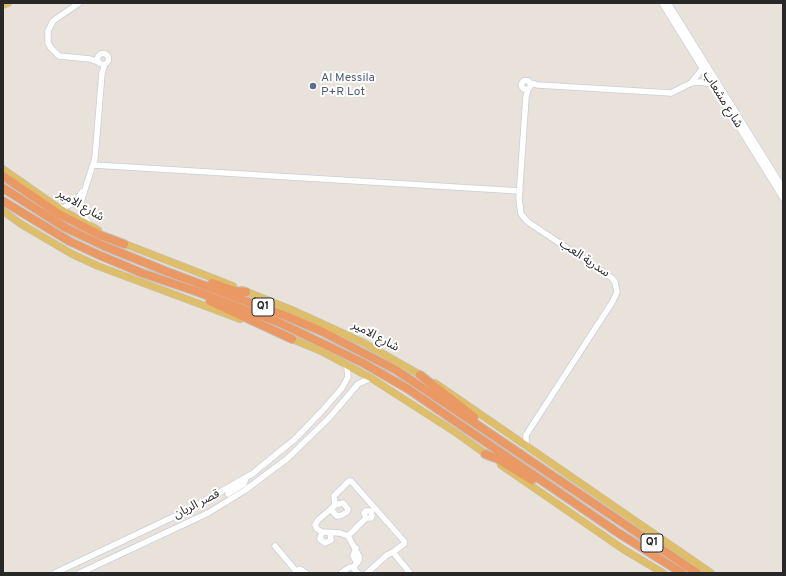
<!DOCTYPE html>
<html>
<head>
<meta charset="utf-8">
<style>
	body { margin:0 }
	#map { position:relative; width:786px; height:576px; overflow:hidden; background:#e9e2db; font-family:Overpass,sans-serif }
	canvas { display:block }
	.frame { position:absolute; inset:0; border:4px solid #282828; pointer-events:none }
</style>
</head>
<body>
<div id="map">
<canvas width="786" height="576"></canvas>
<div class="frame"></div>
</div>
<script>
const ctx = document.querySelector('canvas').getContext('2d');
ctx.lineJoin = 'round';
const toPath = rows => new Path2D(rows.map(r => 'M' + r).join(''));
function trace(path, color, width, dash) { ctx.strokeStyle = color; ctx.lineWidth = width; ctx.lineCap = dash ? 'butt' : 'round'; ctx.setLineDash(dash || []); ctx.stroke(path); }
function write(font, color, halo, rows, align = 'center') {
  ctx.font = font + ' Overpass,"Noto Sans Arabic",sans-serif'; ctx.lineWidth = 4; ctx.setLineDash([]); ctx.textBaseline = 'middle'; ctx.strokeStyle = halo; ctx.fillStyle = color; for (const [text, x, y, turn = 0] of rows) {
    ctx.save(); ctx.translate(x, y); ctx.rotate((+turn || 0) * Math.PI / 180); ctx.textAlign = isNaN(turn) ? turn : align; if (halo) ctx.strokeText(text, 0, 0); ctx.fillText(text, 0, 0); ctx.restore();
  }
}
const minor = toPath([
	[79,3,53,21,48,31,48,43,51,48,59,56,90,59,98,62],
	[662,3,783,198],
	[668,3,783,188],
	'97.5 59a5.5 5.5 0 1 1 11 0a5.5 5.5 0 1 1-11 0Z',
	'521.5 85a4.5 4.5 0 1 1 9 0a4.5 4.5 0 1 1-9 0Z',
	[530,83,538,85,671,93,691,83,703,68],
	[691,83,701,82,712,84],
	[94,165,520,191],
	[60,209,74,203,82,192],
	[89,224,82,212,81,202,95,158,102,73,105,64],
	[526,447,526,435,613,301,617,292,615,282,612,278,528,222,521,214,519,199,526,97,528,89],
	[228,494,244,484,246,478],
	[335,505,343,503,348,509,347,512,342,515,337,516,333,512,332,508,335,505,334,496,349,481,351,481,404,541,404,544,393,552],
	[332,508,318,520,315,525,317,529,322,532,340,533,348,536,359,556,359,560,353,568],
	[322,532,320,539,325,543,331,540,330,533],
	[348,536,366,518,371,518,372,516,371,511,366,511,364,513,366,518],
	[275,546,296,571],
	[356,548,353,556,357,563],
	[55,573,190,509,252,474,295,439,322,411,342,388,348,377,347,367,343,363],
	[80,573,208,513,244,491,288,458,330,417,358,384,371,378],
	[295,573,300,569,306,573],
	[341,573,350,567,353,568,358,573],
	[367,573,387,555,393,552,410,573]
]);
const major = toPath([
	[3,5,8,3],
	[3,169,60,209,98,230],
	[3,211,21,224,72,254,98,266,240,319],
	[120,242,233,286],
	[242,290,292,310,364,343,424,377],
	[287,337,321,351,371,378,455,432,490,457],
	[435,383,711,573],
	[501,465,623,549,663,573]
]);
const highway = toPath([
	[3,176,59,214,100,235,124,244],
	[3,188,66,228,104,246,168,272,286,316,323,332,396,370,697,573],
	[3,201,69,241,99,255,142,273,195,291,278,322,363,363,408,389,617,532,682,573],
	[212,283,235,291,246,292],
	[210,301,292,339],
	[420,375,474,417],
	[485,454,498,459,532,480]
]);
trace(minor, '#cacdd8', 7);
trace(major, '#c3c3c3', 8);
trace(highway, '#c3c3c3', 10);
trace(minor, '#fff', 5.5);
trace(major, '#debe6a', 7);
trace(highway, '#ea9965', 8);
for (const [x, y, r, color] of [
	[313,86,4,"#5c6f8a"]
]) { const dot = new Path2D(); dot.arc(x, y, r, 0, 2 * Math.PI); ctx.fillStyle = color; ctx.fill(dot); trace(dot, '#fff', 1.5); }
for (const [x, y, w] of [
	[263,307,22],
	[652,543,22]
]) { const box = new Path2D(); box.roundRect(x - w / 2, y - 9, w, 18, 3); ctx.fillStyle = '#fff'; ctx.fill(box); trace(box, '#282828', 1); }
write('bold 11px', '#282828', null, [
	["Q1",263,307],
	["Q1",652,543]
]);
write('12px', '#4e5e75', '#fff', [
	["Al Messila",321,79],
	["P+R Lot",321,93]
], 'left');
write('12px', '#282828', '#fff', [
	["شارع مشعاب",722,100,58],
	["شارع الامير",80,206,30],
	["سدرية العب",584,259,34],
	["شارع الامير",375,337,28],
	["قصر الريان",197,505,-27]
]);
</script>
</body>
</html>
